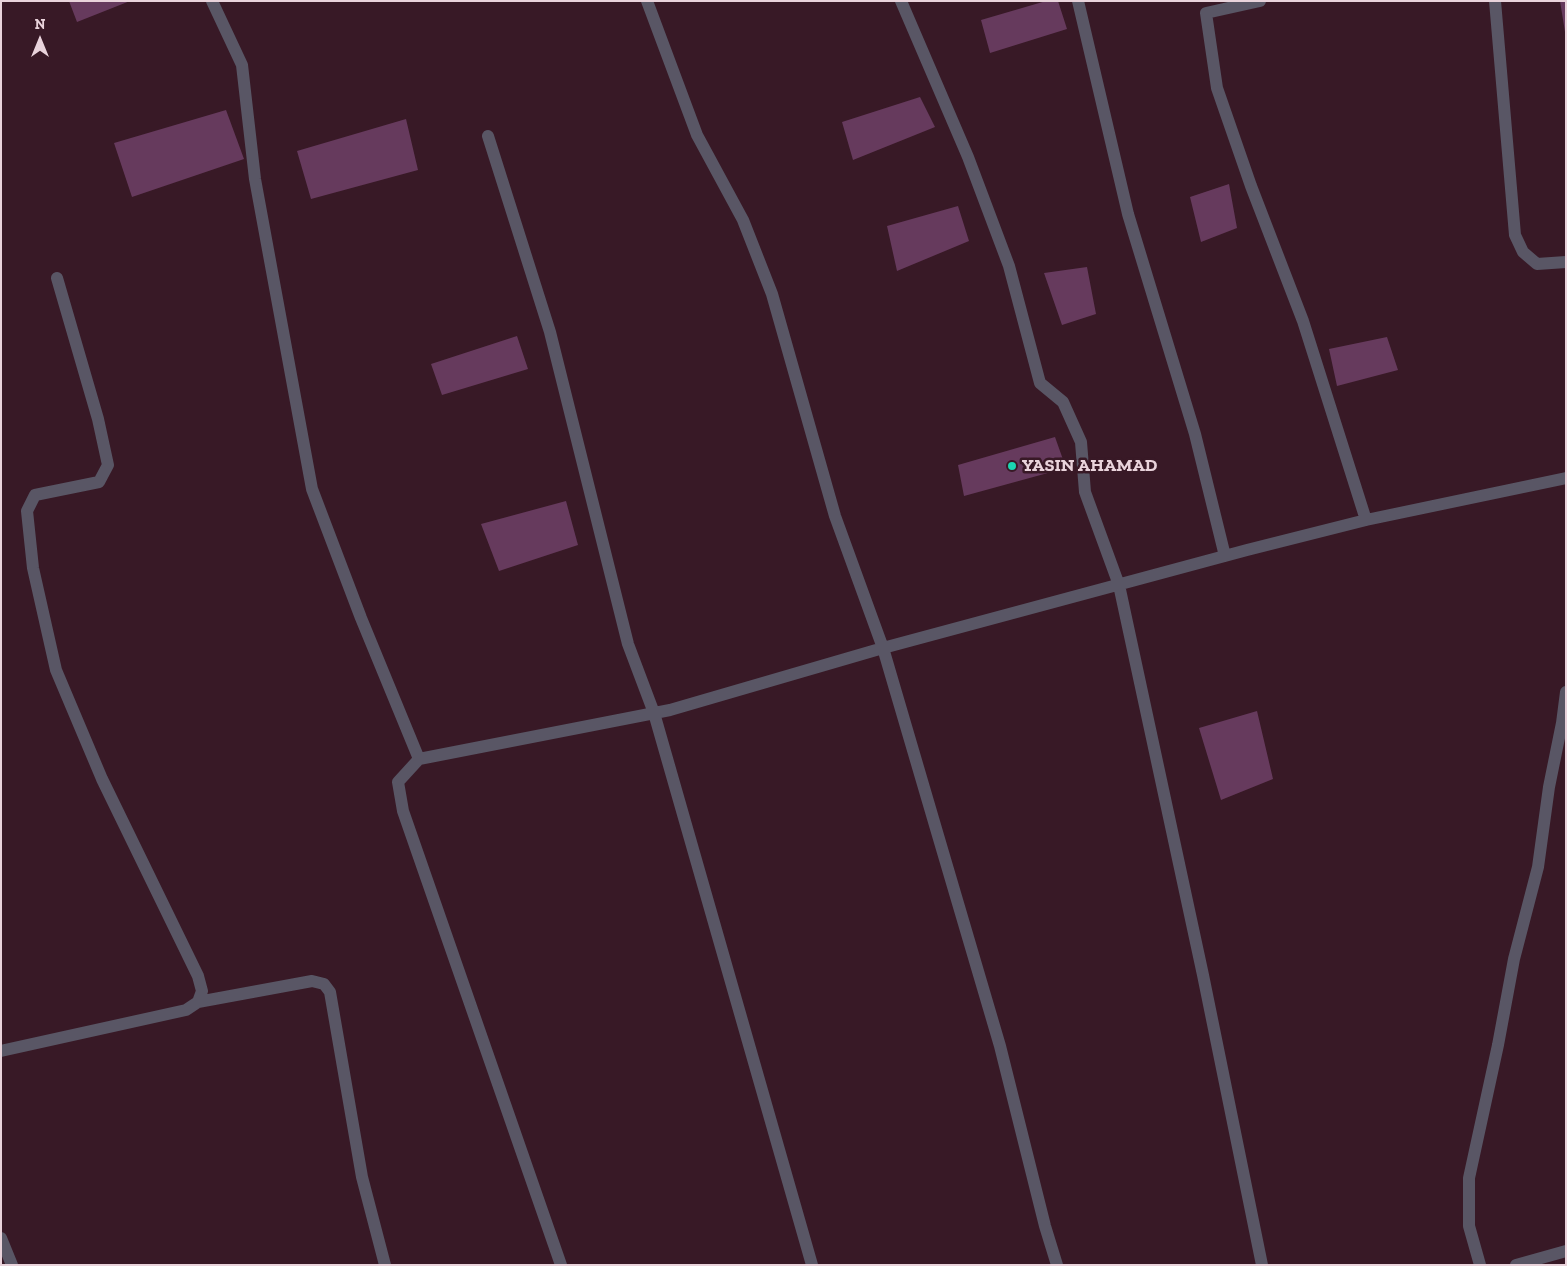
<!DOCTYPE html>
<html>
<head>
<meta charset="utf-8">
<style>
	body { margin:0 }
	#map { position:relative; width:1567px; height:1266px; overflow:hidden; background:#381926; font-family:"Zilla Slab",serif }
	canvas { display:block }
	.frame { position:absolute; inset:0; border:2px solid #e9d3db; pointer-events:none }
	.north { position:absolute; left:15px; top:15px; width:50px; height:50px; -webkit-text-stroke:4px #381926; paint-order:stroke; rotate:0deg; font-size:14px; font-weight:700; line-height:20px; text-align:center; color:#e9d3db }
	.north::after { content:''; display:block; margin:auto; width:18px; height:22px; background:#e9d3db; clip-path:polygon(50% 0,100% 100%,50% 72%,0 100%) }
</style>
</head>
<body>
<div id="map">
<canvas width="1567" height="1266"></canvas>
<div class="frame"></div>
<div class="north">N</div>
</div>
<script>
const ctx = document.querySelector('canvas').getContext('2d');
ctx.lineJoin = 'round';
function fillPath(path, color) { ctx.fillStyle = color; ctx.fill(path, 'evenodd'); }
const toPath = rows => new Path2D(rows.map(r => 'M' + r).join(''));
function trace(path, color, width, dash) { ctx.strokeStyle = color; ctx.lineWidth = width; ctx.lineCap = dash ? 'butt' : 'round'; ctx.setLineDash(dash || []); ctx.stroke(path); }
function write(font, color, halo, rows, align = 'center') {
  ctx.font = font + ' "Zilla Slab",serif'; ctx.lineWidth = 5; ctx.setLineDash([]); ctx.textBaseline = 'middle'; ctx.strokeStyle = halo; ctx.fillStyle = color; for (const [text, x, y, turn = 0] of rows) {
    ctx.save(); ctx.translate(x, y); ctx.rotate((+turn || 0) * Math.PI / 180); ctx.textAlign = isNaN(turn) ? turn : align; if (halo) ctx.strokeText(text, 0, 0); ctx.fillText(text, 0, 0); ctx.restore();
  }
}
fillPath(toPath([
	[69,1,130,1,77,22],
	[1046,1,1058,1,1067,29,990,53,981,20],
	[1560,1,1566,1,1566,32,1565,32],
	[920,97,935,127,853,160,842,122],
	[226,110,244,159,132,197,114,143],
	[406,119,418,170,311,199,297,151],
	[1229,184,1237,228,1201,242,1190,197],
	[958,206,969,241,897,271,887,226],
	[1087,267,1096,314,1062,325,1044,273],
	[517,336,528,369,442,395,431,364],
	[1387,337,1398,370,1337,386,1329,349],
	[1055,437,1066,468,964,496,958,465],
	[566,501,578,545,499,571,481,524],
	[1257,711,1273,779,1221,800,1199,728]
]), '#663a5d');
trace(toPath([
	[212,1,242,65,255,179,312,489,361,618,419,759],
	[647,1,697,135,743,220,772,294,835,516,883,648,937,832,1000,1046,1045,1226,1057,1265],
	[901,1,968,157,1009,266,1040,383,1063,402,1081,442,1085,492,1119,585,1203,975,1262,1265],
	[1078,1,1128,214,1195,434,1225,556],
	[1260,1,1206,13,1217,88,1251,186,1303,321,1366,520],
	[1495,1,1515,235,1523,252,1537,264,1566,262],
	[488,136,550,332,628,644,654,713,812,1265],
	[198,1002,312,981,324,984,330,992,362,1177,385,1265],
	[1,1051,186,1010,198,1002,202,991,198,976,102,779,56,670,33,568,27,511,35,495,99,482,108,465,98,419,57,278],
	[1,1238,12,1265],
	[561,1265,403,811,398,782,419,759,670,710,883,648,1247,550,1366,520,1566,478],
	[1480,1265,1469,1226,1469,1178,1498,1045,1514,959,1538,867,1549,787,1562,723,1566,692]
]), '#595665', 12);
trace(toPath([
	[1516,1265,1566,1251]
]), '#595665', 12);
for (const [x, y, r, color] of [
	[1012,466,5,"#1bd5b1"]
]) { const dot = new Path2D(); dot.arc(x, y, r, 0, 2 * Math.PI); ctx.fillStyle = color; ctx.fill(dot); trace(dot, '#381926', 2); }
write('bold 18px', '#e9d3db', '#381926', [
	["YASIN AHAMAD",1022,466]
], 'left');
</script>
</body>
</html>
